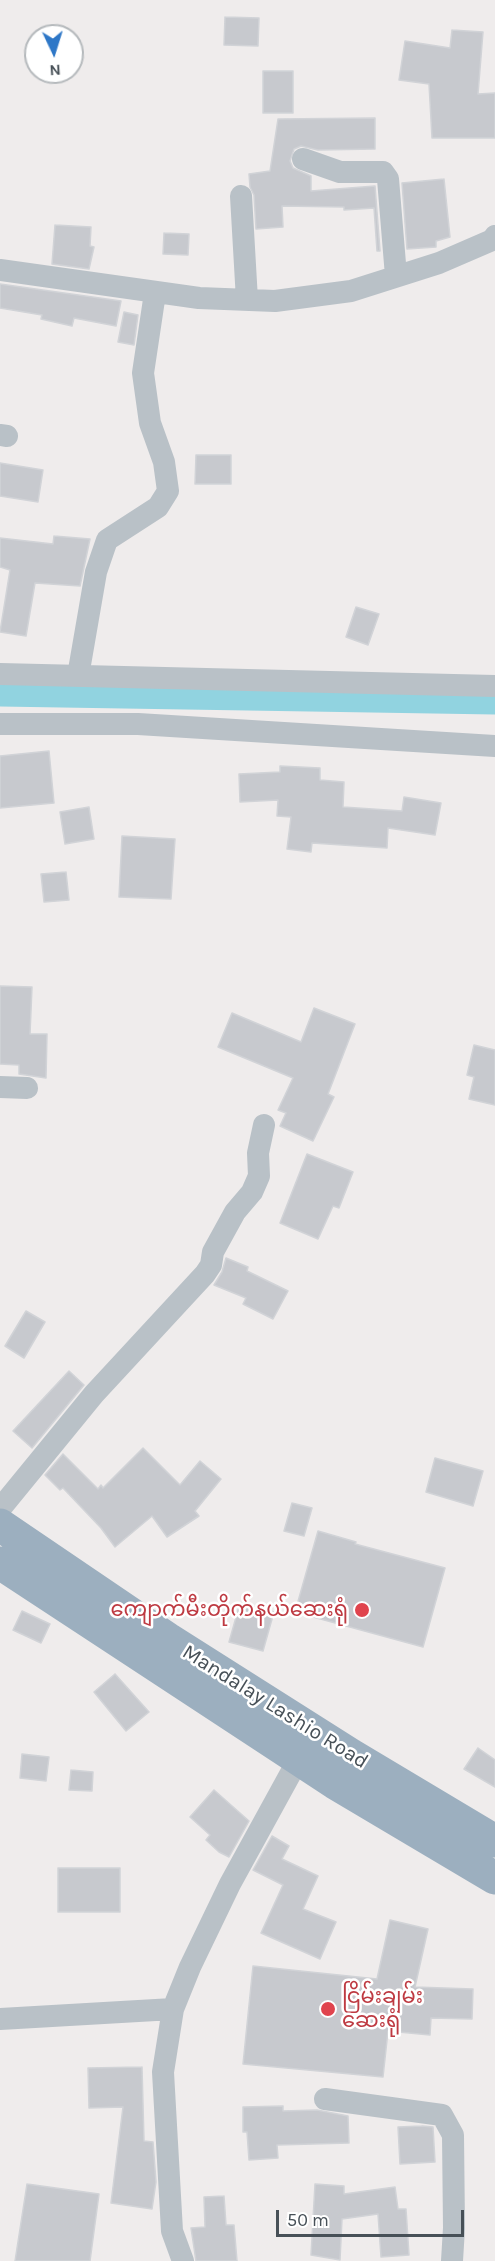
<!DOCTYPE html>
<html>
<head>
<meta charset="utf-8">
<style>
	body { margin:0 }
	#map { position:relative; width:495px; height:2261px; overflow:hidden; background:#efecec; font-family:Karla,sans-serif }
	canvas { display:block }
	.north { position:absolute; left:24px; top:24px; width:60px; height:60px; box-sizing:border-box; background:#fff; border:2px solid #b5b9bc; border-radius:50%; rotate:176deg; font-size:16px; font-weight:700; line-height:24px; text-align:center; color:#475057 }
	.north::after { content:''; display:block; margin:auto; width:21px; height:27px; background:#2e77c7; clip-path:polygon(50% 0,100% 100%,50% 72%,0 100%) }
	.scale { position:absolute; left:276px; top:2210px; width:188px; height:27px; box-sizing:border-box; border:3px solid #475057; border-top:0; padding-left:8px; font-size:18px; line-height:21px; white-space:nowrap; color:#475057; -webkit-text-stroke:4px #fff; paint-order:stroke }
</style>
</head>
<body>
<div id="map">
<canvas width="495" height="2261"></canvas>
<div class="north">N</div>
<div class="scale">50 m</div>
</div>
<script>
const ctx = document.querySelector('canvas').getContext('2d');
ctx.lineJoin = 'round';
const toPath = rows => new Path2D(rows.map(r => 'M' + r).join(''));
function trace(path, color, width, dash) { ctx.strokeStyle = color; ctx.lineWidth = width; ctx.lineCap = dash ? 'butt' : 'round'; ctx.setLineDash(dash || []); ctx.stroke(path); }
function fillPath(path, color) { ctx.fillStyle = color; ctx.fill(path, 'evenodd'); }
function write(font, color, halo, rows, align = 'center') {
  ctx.font = font + ' Karla,"Noto Sans Myanmar",sans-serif'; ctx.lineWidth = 5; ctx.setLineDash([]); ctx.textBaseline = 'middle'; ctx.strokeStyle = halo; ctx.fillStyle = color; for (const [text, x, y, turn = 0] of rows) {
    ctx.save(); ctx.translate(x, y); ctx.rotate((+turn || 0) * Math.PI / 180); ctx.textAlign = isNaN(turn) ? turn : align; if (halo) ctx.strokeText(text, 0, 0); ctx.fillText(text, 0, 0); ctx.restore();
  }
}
trace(toPath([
	[0,693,495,701]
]), '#91d3e0', 27);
const building = toPath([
	[225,17,259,18,258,46,224,45,225,17],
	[452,30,483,32,478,94,495,93,495,138,432,138,429,84,399,80,405,41,450,48,452,30],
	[263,71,293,71,293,113,263,113,263,71],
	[375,118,375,149,318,150,301,146,294,149,290,161,293,168,311,176,311,191,375,186,380,251,377,251,374,208,344,210,344,207,282,206,283,227,256,229,254,195,250,187,249,174,270,171,278,119,375,118],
	[444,179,450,237,436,241,436,247,407,249,402,183,444,179],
	[55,225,91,227,90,246,94,247,89,269,52,264,55,225],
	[164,233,189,234,188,255,163,254,164,233],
	[0,284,121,301,116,326,74,318,72,326,41,319,42,315,0,308,0,284],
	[124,312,138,315,134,345,118,342,124,312],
	[196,455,231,455,231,484,195,484,196,455],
	[0,463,43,470,38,502,0,496,0,463],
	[54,536,90,539,80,586,35,583,26,636,0,632,10,570,0,567,0,538,53,544,54,536],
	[356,607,379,614,368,645,346,637,356,607],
	[49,751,54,803,0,808,0,756,49,751],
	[280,766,320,768,320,780,344,782,343,807,402,811,404,797,441,803,435,835,388,828,387,848,312,843,311,852,287,849,291,817,277,816,278,800,240,802,239,774,280,772,280,766],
	[89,807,94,839,65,844,60,812,89,807],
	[122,836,175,839,171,899,119,897,122,836],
	[66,872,69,900,44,902,41,874,66,872],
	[0,986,32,987,30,1034,47,1034,46,1078,19,1074,19,1065,0,1064,0,986],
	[314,1008,355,1024,328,1094,334,1097,313,1141,280,1126,286,1113,278,1110,293,1078,218,1047,232,1013,301,1042,314,1008],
	[474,1045,495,1050,495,1105,469,1099,474,1077,467,1075,474,1045],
	[307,1154,353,1172,339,1208,333,1206,318,1239,280,1223,307,1154],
	[226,1258,248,1267,247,1271,288,1291,273,1319,243,1304,246,1298,214,1285,222,1272,226,1258],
	[26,1311,45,1322,24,1358,5,1346,26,1311],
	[69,1371,84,1385,32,1448,13,1431,69,1371],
	[143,1448,180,1485,200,1461,221,1479,195,1511,199,1516,167,1537,152,1516,115,1547,101,1528,63,1488,60,1490,45,1475,63,1454,98,1489,101,1485,103,1488,143,1448],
	[435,1458,483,1471,473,1506,426,1492,435,1458],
	[292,1503,312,1508,304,1536,284,1531,292,1503],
	[318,1531,356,1542,355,1544,445,1568,423,1647,295,1612,318,1531],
	[240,1603,274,1612,263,1651,229,1642,240,1603],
	[22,1611,50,1624,41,1643,13,1630,22,1611],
	[115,1674,149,1712,126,1731,94,1692,115,1674],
	[478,1748,495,1760,495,1787,464,1769,478,1748],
	[22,1754,49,1757,46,1781,20,1778,22,1754],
	[71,1770,93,1772,92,1791,69,1790,71,1770],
	[214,1790,249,1821,229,1857,219,1852,206,1840,210,1835,190,1817,214,1790],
	[272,1836,289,1846,282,1859,318,1876,303,1909,336,1922,320,1959,261,1933,283,1885,253,1870,272,1836],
	[58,1868,120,1868,120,1912,58,1912,58,1868],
	[390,1920,428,1929,415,1987,473,1989,472,2019,431,2018,430,2035,388,2031,383,2077,243,2064,253,1966,377,1979,390,1920],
	[142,2067,144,2141,153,2142,156,2182,152,2209,111,2203,123,2107,89,2108,88,2068,142,2067],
	[283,2106,283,2111,317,2110,348,2116,349,2143,277,2145,278,2158,249,2160,247,2132,243,2132,243,2107,283,2106],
	[422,2126,433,2127,435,2162,400,2164,398,2127,422,2126],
	[27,2184,99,2194,90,2261,15,2261,27,2184],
	[315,2184,344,2186,344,2194,395,2187,398,2209,406,2209,409,2255,381,2257,378,2214,342,2219,340,2260,311,2255,315,2184],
	[224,2196,226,2225,234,2225,237,2261,196,2261,191,2228,205,2227,204,2197,224,2196]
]);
fillPath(building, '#c7c9ce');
trace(building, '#d1d3d7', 1.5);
trace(toPath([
	[303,159,340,172,383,172,388,179,396,276],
	[241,196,247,300],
	[0,270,199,298,275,301,351,291,439,263,492,240,495,236],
	[0,435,7,436],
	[0,674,495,686],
	[78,676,96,572,107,540,158,507,168,491,164,462,150,423,143,373,155,293],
	[0,724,138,724,495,746],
	[0,1087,27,1088],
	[0,1509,94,1394,205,1274,211,1265,213,1252,235,1212,252,1192,259,1176,258,1153,264,1125],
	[0,2019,173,2009],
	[325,2099,442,2115,453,2135,454,2228,452,2261],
	[183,2261,172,2231,163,2072,173,2009,190,1967,230,1884,298,1760]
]), '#b9c1c7', 22);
trace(toPath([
	[0,1525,168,1639,351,1755,495,1841],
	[0,1563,335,1783,495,1878]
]), '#9cafbf', 33);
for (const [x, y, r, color] of [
	[362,1610,8,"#e0444e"],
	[328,2009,8,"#e0444e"]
]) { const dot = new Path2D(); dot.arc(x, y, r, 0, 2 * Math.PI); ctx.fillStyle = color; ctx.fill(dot); trace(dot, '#fff', 2); }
write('21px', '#be3a42', '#fff', [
	["ကျောက်မီးတိုက်နယ်ဆေးရုံ",348,1610],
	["ငြိမ်းချမ်း",342,1997,"left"],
	["ဆေးရုံ",342,2021,"left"]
], 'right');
write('21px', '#475057', '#fff', [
	["Mandalay Lashio Road",275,1707,32]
]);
</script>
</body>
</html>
